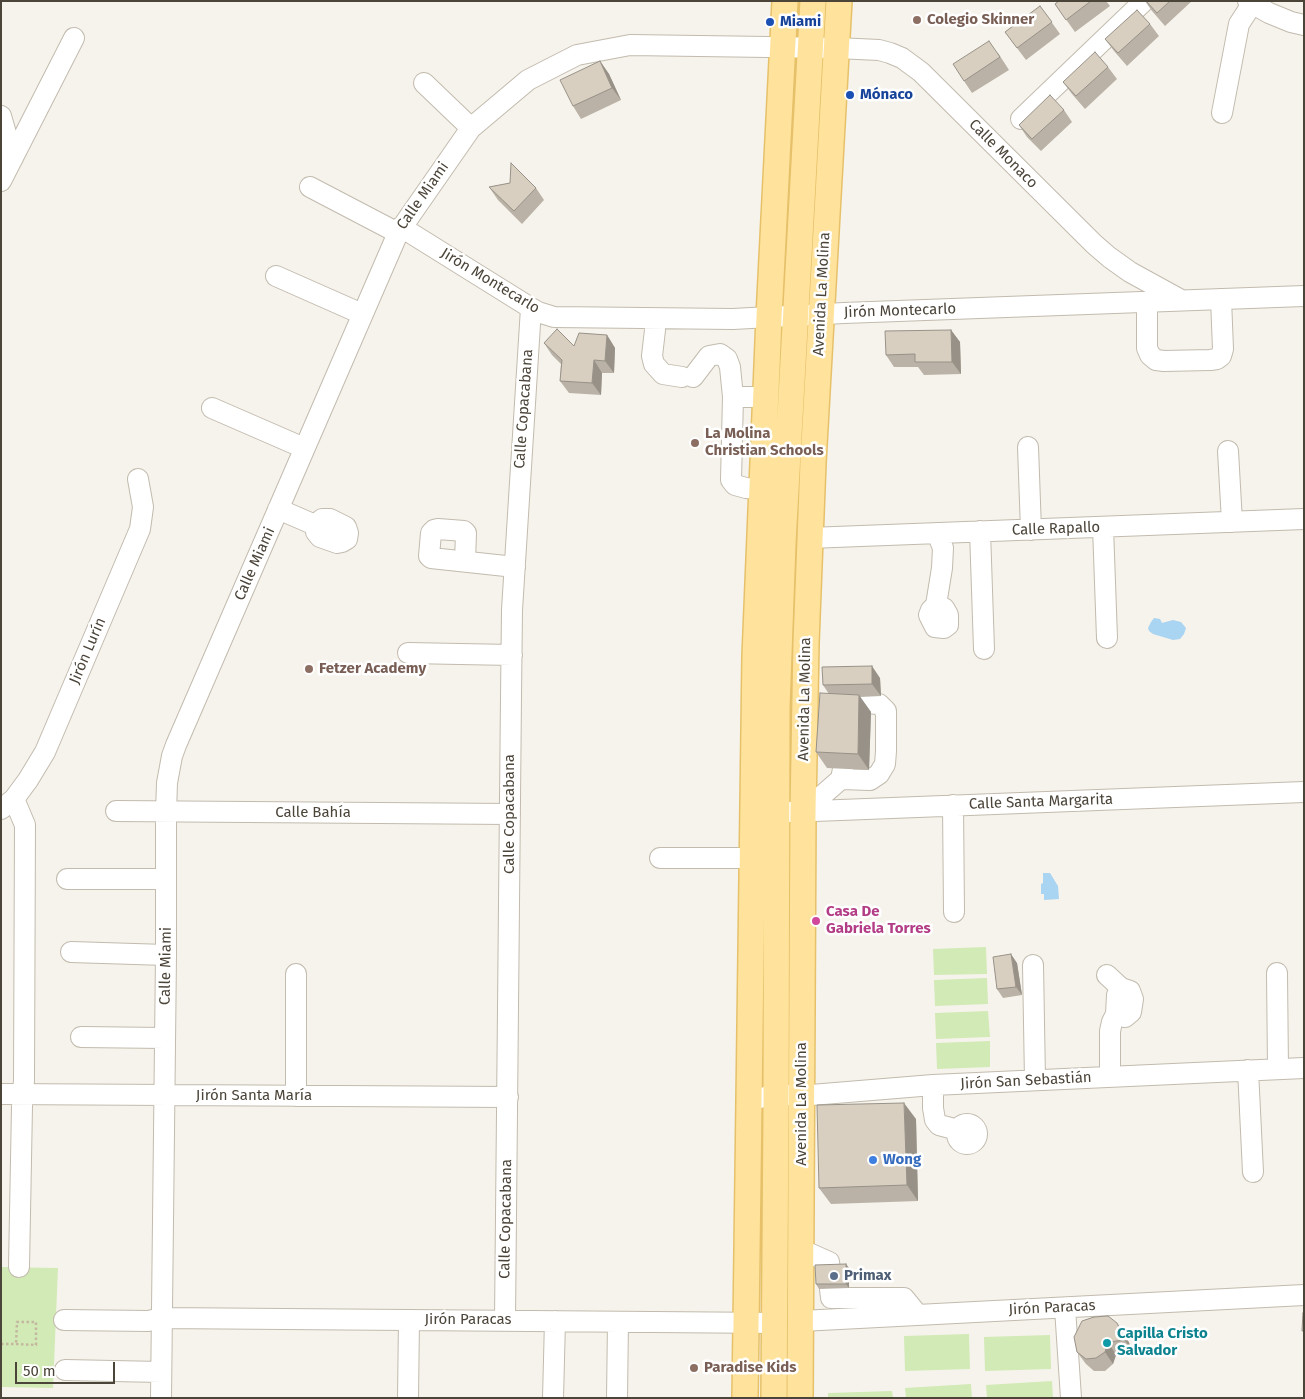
<!DOCTYPE html>
<html>
<head>
<meta charset="utf-8">
<style>
	body { margin:0 }
	#map { position:relative; width:1305px; height:1399px; overflow:hidden; background:#f6f3ec; font-family:"Fira Sans",sans-serif }
	canvas { display:block }
	.frame { position:absolute; inset:0; border:2px solid #4b4439; pointer-events:none }
	.scale { position:absolute; left:15px; top:1362px; width:100px; height:22px; box-sizing:border-box; border:2px solid #4b4439; border-top:0; padding-left:6px; font-size:15px; line-height:18px; white-space:nowrap; color:#4b4439; -webkit-text-stroke:4px #fff; paint-order:stroke }
</style>
</head>
<body>
<div id="map">
<canvas width="1305" height="1399"></canvas>
<div class="frame"></div>
<div class="scale">50 m</div>
</div>
<script>
const ctx = document.querySelector('canvas').getContext('2d');
ctx.lineJoin = 'round';
function fillPath(path, color) { ctx.fillStyle = color; ctx.fill(path, 'evenodd'); }
const toPath = rows => new Path2D(rows.map(r => 'M' + r).join(''));
function trace(path, color, width, dash) { ctx.strokeStyle = color; ctx.lineWidth = width; ctx.lineCap = dash ? 'butt' : 'round'; ctx.setLineDash(dash || []); ctx.stroke(path); }
function write(font, color, halo, rows, align = 'center') {
  ctx.font = font + ' "Fira Sans",sans-serif'; ctx.lineWidth = 5; ctx.setLineDash([]); ctx.textBaseline = 'middle'; ctx.strokeStyle = halo; ctx.fillStyle = color; for (const [text, x, y, turn = 0] of rows) {
    ctx.save(); ctx.translate(x, y); ctx.rotate((+turn || 0) * Math.PI / 180); ctx.textAlign = isNaN(turn) ? turn : align; if (halo) ctx.strokeText(text, 0, 0); ctx.fillText(text, 0, 0); ctx.restore();
  }
}
fillPath(toPath([
	[986,947,987,974,934,975,933,949],
	[987,978,988,1004,935,1006,934,980],
	[988,1011,990,1037,936,1039,935,1013],
	[990,1041,990,1067,937,1069,936,1043],
	[1,1267,58,1268,53,1388,1,1387],
	[969,1334,970,1369,905,1371,904,1336],
	[1050,1335,1051,1369,985,1371,984,1337],
	[1052,1381,1053,1398,987,1398,986,1385],
	[971,1384,972,1398,906,1398,905,1388],
	[892,1391,893,1398,828,1398,828,1393]
]), '#d2eab5');
fillPath(toPath([
	[1154,618,1160,619,1162,623,1173,620,1181,622,1186,628,1184,634,1180,639,1173,640,1153,634,1149,631,1148,628,1151,622],
	[1043,873,1050,873,1058,886,1059,899,1044,900,1044,894,1041,894,1041,884,1043,883]
]), '#a9d4f2');
const minor = toPath([
	[1248,1,1269,13,1291,22,1304,25],
	[424,83,471,128],
	[1222,113,1239,24,1252,4],
	[1,116,13,158],
	[1021,119,1144,1],
	[1,181,74,38],
	[310,187,398,233],
	[401,227,531,308,538,312,554,317,733,319,844,313,1304,296],
	[276,276,362,314],
	[1147,302,1147,348,1150,355,1156,360,1164,361,1210,360,1217,359,1221,356,1223,349,1221,299],
	[654,319,655,330,652,356,654,364,663,374,682,377],
	[693,377,709,356,720,354,727,359,730,367,733,397,765,397],
	[733,397,731,480,735,485,746,488,761,489],
	[212,408,304,448],
	[1028,447,1031,530],
	[1228,451,1232,522],
	[278,509,315,525,316,532,320,537,337,543,342,542,347,539,348,533,346,527,330,519,322,519,315,525],
	[1103,527,1107,638],
	[980,531,984,649],
	[809,538,1304,519],
	[465,561,466,533,464,531,438,529,434,530,431,533,429,556,431,558,515,567],
	[936,605,944,608,948,615,948,625,944,628,935,627,929,615,931,610,936,605,942,568,943,548,937,533],
	[408,653,512,655],
	[841,779,870,780,879,774,885,764,886,751,886,711,879,704,847,702],
	[14,799,25,825,24,1080,22,1106,19,1267],
	[953,805,954,912],
	[1,809,14,799,28,780,45,752,140,529,143,507,138,479],
	[116,811,510,814],
	[789,812,1304,792],
	[803,812,841,779,843,769],
	[660,858,752,858],
	[67,879,166,879],
	[71,952,166,955],
	[1033,965,1035,1080],
	[1277,973,1278,1069],
	[296,974,296,1096],
	[1107,975,1121,988,1130,991,1133,999,1131,1012,1125,1017,1116,1014,1117,995,1121,988],
	[81,1037,165,1038],
	[1248,1070,1253,1172],
	[1110,1077,1110,1031,1112,1022,1116,1014],
	[933,1085,933,1108,935,1120,939,1125,958,1130],
	[1,1094,508,1097],
	[749,1100,776,1095,811,1095,933,1085,1304,1068],
	'957 1134a10 10 0 1 1 20 0a10 10 0 1 1-20 0Z',
	[802,1250,829,1262,830,1269],
	[830,1289,831,1298,904,1298,918,1315],
	[1065,1308,1071,1398],
	[64,1320,148,1321,162,1318,775,1323],
	[505,1320,511,696,512,610,531,308],
	[801,1321,1304,1295],
	[65,1370,161,1372],
	[161,1398,166,955,166,812,167,783,172,756,176,745,398,233,471,128,528,80,577,55,630,45,837,48,879,50,890,53,902,58,921,72,1094,244,1109,257,1130,272,1181,300],
	[408,1398,409,1320],
	[553,1398,555,1321],
	[617,1398,618,1322]
]);
const major = toPath([
	[745,1398,755,656,769,317,785,1],
	[774,1398,776,1109,777,707,783,543,813,1],
	[800,1398,803,812,806,643,813,463,839,1]
]);
trace(minor, '#c2bbae', 22);
trace(major, '#e6c16a', 28);
trace(toPath([
	[1,1344,16,1344,36,1345,36,1322,17,1322,16,1344]
]), '#c4b79f', 2.5, [2.5, 2.5]);
trace(minor, '#fff', 20);
trace(major, '#ffe39c', 25);
fillPath(toPath([
	[1059,1,1106,1,1110,6,1075,32,1055,4],
	[1145,1,1192,1,1165,26,1152,11],
	[1040,6,1060,34,1026,60,1005,32],
	[1150,24,1159,36,1127,66,1114,51,1105,39],
	[998,53,1009,70,972,93,964,81],
	[600,61,609,74,621,100,581,119,573,106],
	[1108,67,1117,79,1085,109,1072,94,1063,82],
	[1064,110,1072,122,1041,151,1027,137,1019,125],
	[510,183,536,188,544,200,522,224,498,200,489,187],
	[951,330,960,342,961,374,924,375,918,367,894,367,886,355],
	[607,335,615,348,614,373,602,373,601,395,569,393,560,381,561,364,552,355,544,343,574,346],
	[880,678,881,696,860,697,871,712,869,770,827,768,816,752,829,694,823,685],
	[1017,963,1022,995,1003,998,997,989],
	[916,1119,918,1201,831,1204,819,1188],
	[849,1268,849,1288,819,1289,816,1284],
	[1126,1336,1133,1352,1116,1355,1113,1364,1105,1371,1094,1371,1086,1364,1077,1352]
]), '#bab2a6');
fillPath(toPath([
	[600,61,609,74,621,100,612,88],
	[951,330,960,342,961,374,952,362],
	[607,335,615,348,614,373,605,361],
	[594,360,602,373,601,395,592,383],
	[872,666,880,678,881,696,872,684],
	[859,695,871,712,869,770,858,754],
	[1011,954,1017,963,1022,995,1016,987],
	[904,1103,916,1119,918,1201,907,1185],
	[846,1264,849,1268,849,1288,846,1284],
	[1117,1323,1126,1336,1133,1352,1125,1340],
	[1108,1342,1116,1355,1113,1364,1105,1352]
]), '#979187');
const building = toPath([
	[1059,1,1091,1,1066,20,1055,4,1059,1],
	[1146,1,1170,1,1157,13,1146,1],
	[1040,6,1052,22,1017,48,1005,32,1040,6],
	[1137,10,1150,24,1118,53,1105,39,1137,10],
	[989,41,1000,57,964,81,953,64,989,41],
	[1095,52,1108,67,1076,96,1063,82,1095,52],
	[600,61,612,88,573,106,560,80,600,61],
	[1050,95,1064,110,1032,139,1019,125,1050,95],
	[511,163,536,188,514,211,489,187,510,183,511,163],
	[557,329,574,346,579,333,607,335,605,361,594,360,592,383,560,381,562,360,544,343,557,329],
	[951,330,952,362,915,362,915,354,886,355,885,331,951,330],
	[872,666,872,684,823,685,822,667,872,666],
	[820,693,859,695,858,754,816,752,820,693],
	[1011,954,1016,987,997,989,993,957,1011,954],
	[904,1103,907,1185,819,1188,817,1105,904,1103],
	[846,1264,846,1284,816,1284,815,1265,846,1264],
	[1303,1313,1304,1313,1304,1331,1302,1331,1303,1313],
	[1108,1316,1117,1323,1125,1340,1108,1342,1105,1352,1096,1358,1086,1359,1077,1352,1074,1337,1082,1321,1094,1317,1108,1316]
]);
fillPath(building, '#d8cfc1');
trace(building, '#979187', 1);
for (const [x, y, r, color] of [
	[917,20,5,"#8d6e63"],
	[770,22,5,"#1a4fb4"],
	[850,95,5,"#1a4fb4"],
	[695,443,5,"#8d6e63"],
	[309,669,5,"#8d6e63"],
	[816,921,5,"#d1479c"],
	[873,1160,5,"#3f7fe0"],
	[834,1276,5,"#5c6f8a"],
	[1107,1343,5,"#0f9aa8"],
	[694,1368,5,"#8d6e63"]
]) { const dot = new Path2D(); dot.arc(x, y, r, 0, 2 * Math.PI); ctx.fillStyle = color; ctx.fill(dot); trace(dot, '#fff', 2); }
write('bold 15px', '#785e54', '#fff', [
	["Colegio Skinner",927,20],
	["La Molina",705,434],
	["Christian Schools",705,451],
	["Fetzer Academy",319,669],
	["Paradise Kids",704,1368]
], 'left');
write('bold 15px', '#164399', '#fff', [
	["Miami",780,22],
	["Mónaco",860,95]
], 'left');
write('15px', '#4b4439', '#fff', [
	["Calle Monaco",1003,154,45],
	["Calle Miami",423,196,-55],
	["Jirón Montecarlo",490,281,31],
	["Avenida La Molina",822,294,-87],
	["Jirón Montecarlo",900,311,-2],
	["Calle Copacabana",524,409,-86],
	["Calle Rapallo",1056,529,-2],
	["Calle Miami",255,564,-66],
	["Jirón Lurín",88,651,-67],
	["Avenida La Molina",805,699,-89],
	["Calle Santa Margarita",1041,802,-2],
	["Calle Bahía",313,813],
	["Calle Copacabana",510,814,-90],
	["Calle Miami",166,966,-89],
	["Jirón San Sebastián",1026,1081,-3],
	["Jirón Santa María",254,1096],
	["Avenida La Molina",802,1104,-90],
	["Calle Copacabana",506,1219,-89],
	["Jirón Paracas",1052,1308,-3],
	["Jirón Paracas",468,1320]
]);
write('bold 15px', '#b23c85', '#fff', [
	["Casa De",826,912],
	["Gabriela Torres",826,929]
], 'left');
write('bold 15px', '#366cbe', '#fff', [
	["Wong",883,1160]
], 'left');
write('bold 15px', '#4e5e75', '#fff', [
	["Primax",844,1276]
], 'left');
write('bold 15px', '#0d838f', '#fff', [
	["Capilla Cristo",1117,1334],
	["Salvador",1117,1351]
], 'left');
</script>
</body>
</html>
